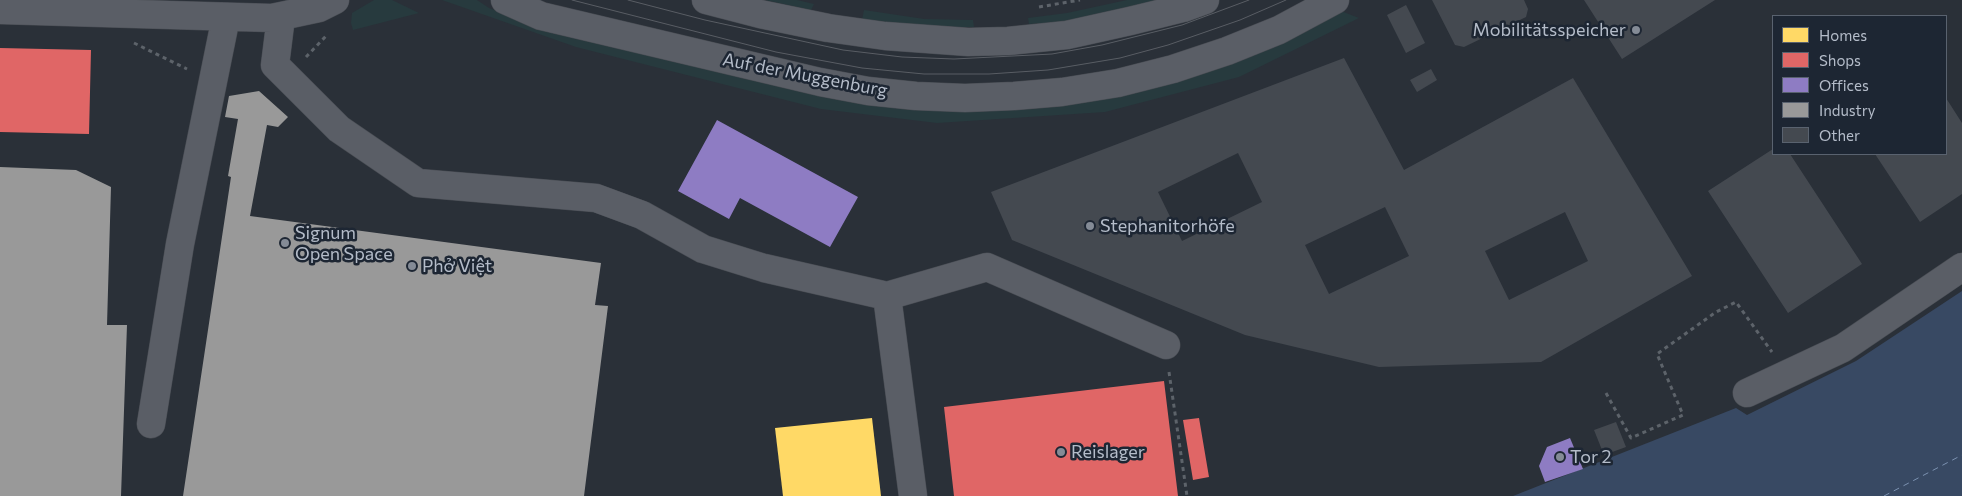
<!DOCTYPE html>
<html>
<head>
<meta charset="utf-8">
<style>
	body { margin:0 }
	#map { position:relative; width:1962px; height:496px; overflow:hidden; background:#2a3038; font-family:Commissioner,sans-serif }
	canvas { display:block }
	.legend { position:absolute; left:1772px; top:15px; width:175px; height:140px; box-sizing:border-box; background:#1d2633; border:1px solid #59626f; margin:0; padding:6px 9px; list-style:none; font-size:15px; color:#b4bcc9 }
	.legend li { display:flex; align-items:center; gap:10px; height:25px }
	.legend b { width:25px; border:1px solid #59626f }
</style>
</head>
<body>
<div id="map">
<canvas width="1962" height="496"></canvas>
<ul class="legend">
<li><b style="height:14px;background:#ffd966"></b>Homes</li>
<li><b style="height:14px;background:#e06666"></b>Shops</li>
<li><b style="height:14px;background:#8e7cc3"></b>Offices</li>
<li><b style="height:14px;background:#999"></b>Industry</li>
<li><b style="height:14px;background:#444950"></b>Other</li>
</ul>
</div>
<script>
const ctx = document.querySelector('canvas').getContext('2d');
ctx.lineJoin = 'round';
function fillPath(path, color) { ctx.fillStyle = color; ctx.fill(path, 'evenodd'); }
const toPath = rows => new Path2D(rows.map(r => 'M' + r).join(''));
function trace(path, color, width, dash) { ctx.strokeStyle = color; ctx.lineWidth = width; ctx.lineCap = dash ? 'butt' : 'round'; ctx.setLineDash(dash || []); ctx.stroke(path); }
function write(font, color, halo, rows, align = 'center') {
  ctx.font = font + ' Commissioner,sans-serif'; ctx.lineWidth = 5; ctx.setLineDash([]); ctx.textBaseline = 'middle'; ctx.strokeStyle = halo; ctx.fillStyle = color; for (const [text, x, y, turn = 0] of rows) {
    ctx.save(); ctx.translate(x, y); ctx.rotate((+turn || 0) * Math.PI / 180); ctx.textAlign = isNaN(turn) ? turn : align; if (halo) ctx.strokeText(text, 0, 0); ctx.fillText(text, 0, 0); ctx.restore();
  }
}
fillPath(toPath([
	[374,0,392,0,419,13,353,30,351,23,352,13],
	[442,0,477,0,489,8,526,23,1007,106,1341,11,1359,18,1239,77,1105,112,937,123,821,109,576,47],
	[765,0,797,0,814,4,811,10],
	[1127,0,1161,0,1102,15,1064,22,1029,24,1028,18,1067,13],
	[864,10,924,19,973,20,974,27,920,28,862,20]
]), '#273a3e');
fillPath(toPath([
	[1962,291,1962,496,1513,496,1736,408,1747,415,1856,361]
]), '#384963');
fillPath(toPath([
	[872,418,881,496,783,496,775,428]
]), '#ffd966');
fillPath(toPath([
	[0,48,91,50,89,134,0,132],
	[1164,381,1178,496,954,496,944,407],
	[1199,418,1209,477,1193,480,1183,420]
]), '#e06666');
fillPath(toPath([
	[717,120,858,197,830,247,740,198,729,219,678,191],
	[1570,438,1583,469,1545,482,1539,466,1547,447]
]), '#8e7cc3');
fillPath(toPath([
	[259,91,288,117,278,127,267,125,250,216,601,263,595,305,608,306,584,496,183,496,231,177,228,176,238,119,225,117,229,96],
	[0,167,76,170,111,187,107,325,127,325,121,496,0,496]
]), '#999');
trace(toPath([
	[1884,496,1962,455]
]), '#7c92b1', 1, [6, 5]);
fillPath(toPath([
	[1432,0,1524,0,1528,9,1526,17,1464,47,1455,45],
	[1584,0,1715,0,1622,59],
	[1406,5,1425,43,1406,53,1387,15],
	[1344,58,1404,170,1573,78,1692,276,1541,362,1379,367,1245,335,1012,240,991,192],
	[1238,153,1262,202,1182,241,1158,192],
	[1385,207,1409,256,1329,294,1305,245],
	[1565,212,1588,261,1509,300,1485,251],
	[1431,69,1437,80,1417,92,1410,80],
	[1946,98,1962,123,1962,194,1920,222,1875,154,1946,154],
	[1773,149,1773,154,1790,154,1862,264,1788,313,1708,191],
	[1616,422,1626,447,1604,455,1594,430]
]), '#444950');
const minor = toPath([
	[505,0,541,16,820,82,868,91,916,96,965,98,1014,96,1062,92,1118,83,1173,69,1227,51,1279,30,1335,0],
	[706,0,760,14,828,28,885,36,968,42,1008,41,1067,35,1130,21,1183,8,1205,0],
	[0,10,272,18,319,8,335,0],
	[281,17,275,65,339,129,418,183,596,198,642,215,703,249,764,268,887,296,987,267,1166,345],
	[887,296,913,496],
	[1747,393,1843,348,1962,267],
	[151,424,180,244,226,17]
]);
trace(minor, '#484c53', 29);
trace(toPath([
	[1039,7,1080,0],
	[134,43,187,69],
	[306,57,326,36],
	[1169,372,1187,496],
	[1606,393,1631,438,1683,415,1657,354,1716,312,1736,302,1772,352]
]), '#5d636a', 3, [4, 4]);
trace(minor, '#5a5e66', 28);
trace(toPath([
	[572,0,776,52,862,68,924,74,989,74,1048,70,1120,58,1168,45,1240,20,1286,0],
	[628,0,705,20,843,50,902,57,954,59,1052,54,1102,45,1182,25,1249,0]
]), '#595d64', 1);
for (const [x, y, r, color] of [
	[1636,30,5,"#848b96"],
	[1090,226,5,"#848b96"],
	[285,243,5,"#848b96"],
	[412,266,5,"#848b96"],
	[1061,452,5,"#848b96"],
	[1560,457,5,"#848b96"]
]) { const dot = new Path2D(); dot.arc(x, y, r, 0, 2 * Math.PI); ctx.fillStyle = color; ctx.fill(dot); trace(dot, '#1d2633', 2); }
write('18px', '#b4bcc9', '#1d2633', [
	["Mobilitätsspeicher",1626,30,"right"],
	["Stephanitorhöfe",1100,226],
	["Signum",295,233],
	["Open Space",295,254],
	["Phở Việt",422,266],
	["Reislager",1071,452],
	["Tor 2",1570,457]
], 'left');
write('18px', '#b4bcc9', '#1d2633', [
	["Auf der Muggenburg",805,75,11]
]);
</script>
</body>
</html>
